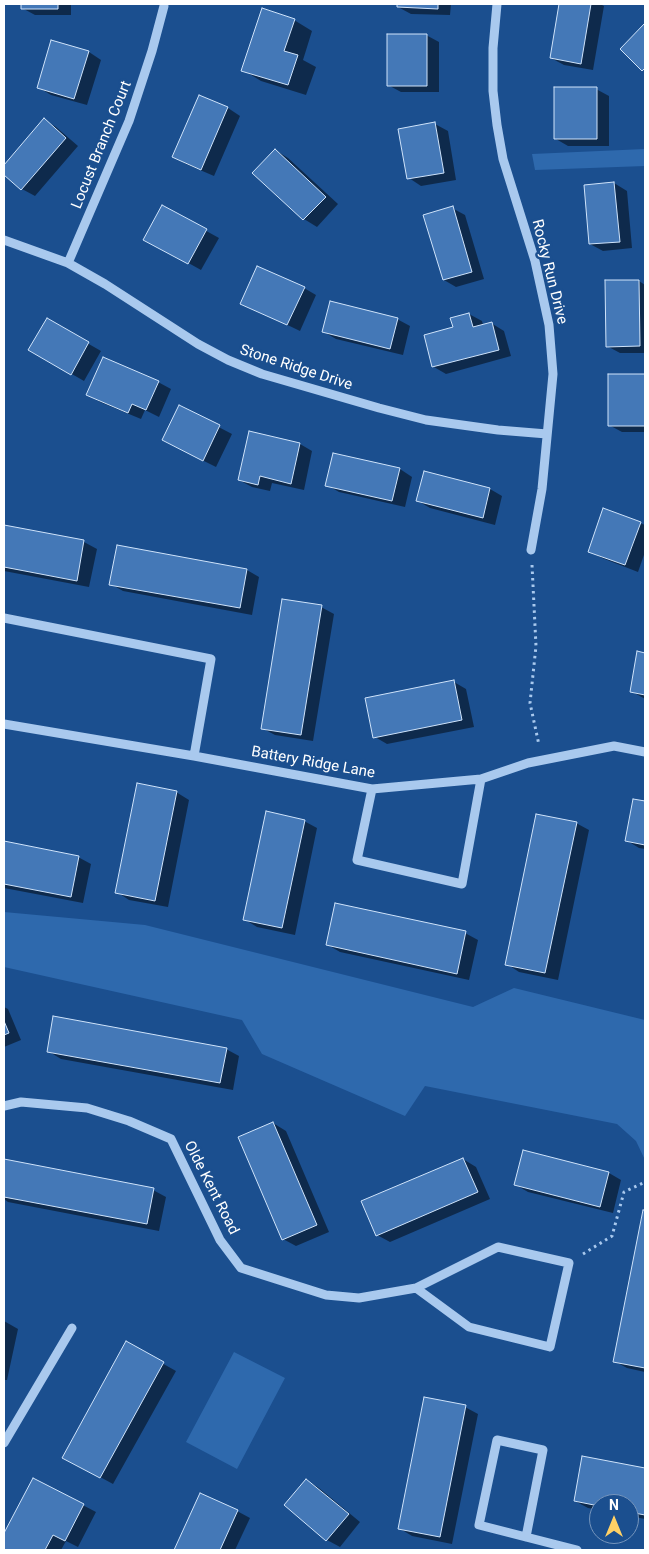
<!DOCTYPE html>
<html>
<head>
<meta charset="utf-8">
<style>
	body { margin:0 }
	#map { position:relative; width:649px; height:1554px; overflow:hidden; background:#1b4f8f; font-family:Roboto,sans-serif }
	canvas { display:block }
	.frame { position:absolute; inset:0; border:5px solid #fff; pointer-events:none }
	.north { position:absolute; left:589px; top:1494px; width:50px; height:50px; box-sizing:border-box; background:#1b4f8f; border:1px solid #7695bc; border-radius:50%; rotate:0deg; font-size:14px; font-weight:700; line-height:20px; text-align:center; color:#fff }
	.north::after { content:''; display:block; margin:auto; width:18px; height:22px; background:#ffd166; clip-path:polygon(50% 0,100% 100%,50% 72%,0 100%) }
</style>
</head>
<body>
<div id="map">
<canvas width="649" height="1554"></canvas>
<div class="frame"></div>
<div class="north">N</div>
</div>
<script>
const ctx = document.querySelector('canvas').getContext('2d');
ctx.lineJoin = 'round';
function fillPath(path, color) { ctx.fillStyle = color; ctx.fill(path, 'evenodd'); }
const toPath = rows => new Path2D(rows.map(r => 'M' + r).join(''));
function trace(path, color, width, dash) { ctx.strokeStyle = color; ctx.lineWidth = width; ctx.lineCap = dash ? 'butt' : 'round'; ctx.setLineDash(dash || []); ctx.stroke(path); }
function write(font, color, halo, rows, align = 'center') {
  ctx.font = font + ' Roboto,sans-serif'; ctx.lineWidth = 5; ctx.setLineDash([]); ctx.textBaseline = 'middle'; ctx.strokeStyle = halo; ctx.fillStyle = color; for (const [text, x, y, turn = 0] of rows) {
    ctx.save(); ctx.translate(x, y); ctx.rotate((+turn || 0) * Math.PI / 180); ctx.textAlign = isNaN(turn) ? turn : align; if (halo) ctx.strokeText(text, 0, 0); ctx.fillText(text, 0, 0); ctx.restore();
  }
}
fillPath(toPath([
	[645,149,645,166,535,170,532,154],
	[4,912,145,925,473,1007,514,988,645,1020,645,1160,636,1141,617,1124,425,1086,405,1116,262,1054,242,1020,4,967],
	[234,1352,285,1378,237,1469,186,1442]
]), '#2e69ad');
fillPath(toPath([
	[22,4,71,4,71,15,35,15,22,8],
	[398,4,451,4,450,15,411,14,398,7],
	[561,4,600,4,604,6,593,70,564,65,551,58],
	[294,20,312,31,303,60,316,67,306,95,261,81,243,70],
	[645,25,645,71,622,49],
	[426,35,439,42,439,92,401,92,388,85],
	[89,52,101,60,87,105,51,95,38,87],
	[596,89,609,96,609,146,568,146,556,139],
	[200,97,228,108,240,116,214,176,186,164,174,157],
	[44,120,56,127,78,146,35,196,22,189,4,174,4,167],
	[435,124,448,131,456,180,421,186,409,178],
	[275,150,288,158,338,204,317,227,304,219,254,173],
	[614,183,627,191,632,248,603,251,590,244],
	[163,207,219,238,201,270,158,246],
	[452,208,465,215,484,279,456,287,444,280],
	[639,281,645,285,645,353,620,353,607,346],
	[304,288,316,295,300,331,242,303],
	[469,314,482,321,483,325,491,323,504,331,511,356,446,374,434,367,455,328],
	[397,319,410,326,403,355,336,339,324,332],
	[47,320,101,351,84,381,30,350],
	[609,375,645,375,645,432,622,432,609,425],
	[158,382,171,389,159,417,145,410,141,419,100,402,88,394],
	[180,407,232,434,216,467,176,447],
	[300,444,312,451,304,490,272,483,270,491,252,487,239,480],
	[400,469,412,477,405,507,339,492,327,485],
	[425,473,490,489,502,496,495,525,430,508,418,501],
	[604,509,645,525,645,552,638,572,602,558,589,551],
	[4,527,84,542,97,549,89,587,4,571],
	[247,570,259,577,252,615,123,591,111,584],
	[321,607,334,614,313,741,275,735,262,728],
	[638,653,645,654,645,699,631,691],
	[454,682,466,689,474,727,387,744,375,737],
	[176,792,189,800,168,907,129,900,117,892],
	[634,800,645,803,645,849,639,848,626,840],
	[304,821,317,828,295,935,257,927,244,919],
	[576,823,589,830,558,980,519,972,507,964],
	[4,842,78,857,91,864,83,903,4,888],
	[465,933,478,940,469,980,340,952,328,945],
	[4,1007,8,1009,21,1040,4,1047],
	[226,1049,239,1056,233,1090,61,1059,48,1051],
	[273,1123,286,1131,329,1232,296,1246,283,1239],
	[524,1152,609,1173,621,1180,613,1213,528,1192,516,1185],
	[463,1159,476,1167,490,1199,390,1242,377,1235],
	[4,1161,153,1190,166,1197,159,1231,8,1202,4,1199],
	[644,1211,645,1211,645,1372,627,1368,614,1361],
	[4,1321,18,1329,7,1380,4,1380],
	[126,1343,176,1371,113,1484,76,1464],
	[465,1407,478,1414,452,1544,412,1536,399,1528],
	[583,1457,645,1469,645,1519,629,1516,629,1504,599,1504,599,1510,588,1508,575,1501],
	[33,1479,96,1512,78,1547,66,1541,61,1550,4,1550,4,1536],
	[306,1480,319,1488,360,1522,340,1547,327,1540],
	[200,1494,237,1511,250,1518,235,1550,175,1550]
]), '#0007');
const building = toPath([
	[21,4,58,4,58,9,21,9,21,4],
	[397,4,438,4,438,9,397,7,397,4],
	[559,4,591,4,581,64,550,58,559,4],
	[262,8,295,19,284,51,298,55,288,85,241,71,262,8],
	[645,23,645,68,642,71,620,49,645,23],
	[387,34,427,34,427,86,387,86,387,34],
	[51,40,89,51,74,99,37,88,51,40],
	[554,87,597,87,597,139,554,139,554,87],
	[199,95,228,107,201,170,172,157,199,95],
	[44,118,66,138,21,190,4,175,4,165,44,118],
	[435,122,444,173,407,179,398,129,435,122],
	[275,149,326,197,303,220,252,173,275,149],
	[614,182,620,242,589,244,584,185,614,182],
	[162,205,207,229,188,264,143,240,162,205],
	[453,206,472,272,443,280,423,215,453,206],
	[257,266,305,287,287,325,240,304,257,266],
	[605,280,639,280,640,346,606,347,605,280],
	[330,301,398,318,390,349,322,332,330,301],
	[469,313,473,327,492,322,499,350,432,367,424,335,453,327,450,318,469,313],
	[47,318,89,342,71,375,28,350,47,318],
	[103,357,159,381,146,410,132,404,128,413,86,395,103,357],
	[608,374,645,374,645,426,608,426,608,374],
	[179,405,220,425,203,461,162,440,179,405],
	[249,431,300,443,291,484,260,476,258,485,238,480,249,431],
	[333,453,400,468,392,501,325,486,333,453],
	[424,471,490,488,483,518,416,501,424,471],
	[603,508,641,522,625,565,588,552,603,508],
	[4,525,84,540,77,581,4,567,4,525],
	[117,545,247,569,240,608,109,585,117,545],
	[282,599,322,605,301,735,261,729,282,599],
	[637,651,645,653,645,695,630,692,637,651],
	[454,680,462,720,373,738,365,698,454,680],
	[137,783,177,791,155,901,115,893,137,783],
	[633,799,645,801,645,845,625,841,633,799],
	[266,811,305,820,282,928,243,920,266,811],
	[536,814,577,822,545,973,505,965,536,814],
	[4,841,79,856,71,897,4,884,4,841],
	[335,903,466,931,457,974,326,945,335,903],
	[53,1016,227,1048,220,1083,47,1052,53,1016],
	[4,1021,9,1033,4,1035,4,1021],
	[273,1122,317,1225,282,1240,238,1137,273,1122],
	[523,1150,609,1172,600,1207,514,1185,523,1150],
	[463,1158,478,1192,376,1236,361,1201,463,1158],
	[4,1159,154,1188,147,1224,4,1197,4,1159],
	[643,1210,645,1210,645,1368,613,1362,643,1210],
	[126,1341,164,1362,100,1478,62,1458,126,1341],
	[424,1397,466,1405,440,1537,398,1529,424,1397],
	[582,1456,645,1468,645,1515,629,1512,629,1504,599,1504,599,1506,574,1501,582,1456],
	[33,1478,84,1504,65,1541,53,1535,45,1550,4,1550,4,1533,33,1478],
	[306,1479,349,1514,326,1541,284,1505,306,1479],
	[200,1493,238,1510,220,1550,174,1550,200,1493]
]);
fillPath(building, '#4478b7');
trace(building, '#cfe3fa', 1);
trace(toPath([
	[532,565,536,646,530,703,539,745],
	[583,1254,612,1236,624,1192,645,1182]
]), '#a9c9ee', 3, [2.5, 4]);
trace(toPath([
	[497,4,493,48,493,91,497,125,503,159,535,261,549,325,553,374,542,489,531,550],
	[4,240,68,263,105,284,198,344,228,360,262,374,379,408,426,420,498,430,547,434],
	[68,263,129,121,152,51,164,6],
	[4,618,211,659,194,756],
	[4,724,194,756,372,789,481,779,528,763,614,746,645,752],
	[372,789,357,860,462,884,481,779],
	[4,1106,21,1102,87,1108,129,1121,171,1139,220,1240,241,1268,326,1295,359,1298,416,1288,498,1247,569,1263,550,1347,469,1327,416,1288],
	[4,1443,72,1328],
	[526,1537,543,1450,497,1440,479,1525,577,1550]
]), '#a9c9ee', 9);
write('15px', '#fff', '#1b4f8f', [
	["Locust Branch Court",102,145,-68],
	["Rocky Run Drive",549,272,76],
	["Stone Ridge Drive",296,368,18],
	["Battery Ridge Lane",313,763,10],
	["Olde Kent Road",211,1188,63]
]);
</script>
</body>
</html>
